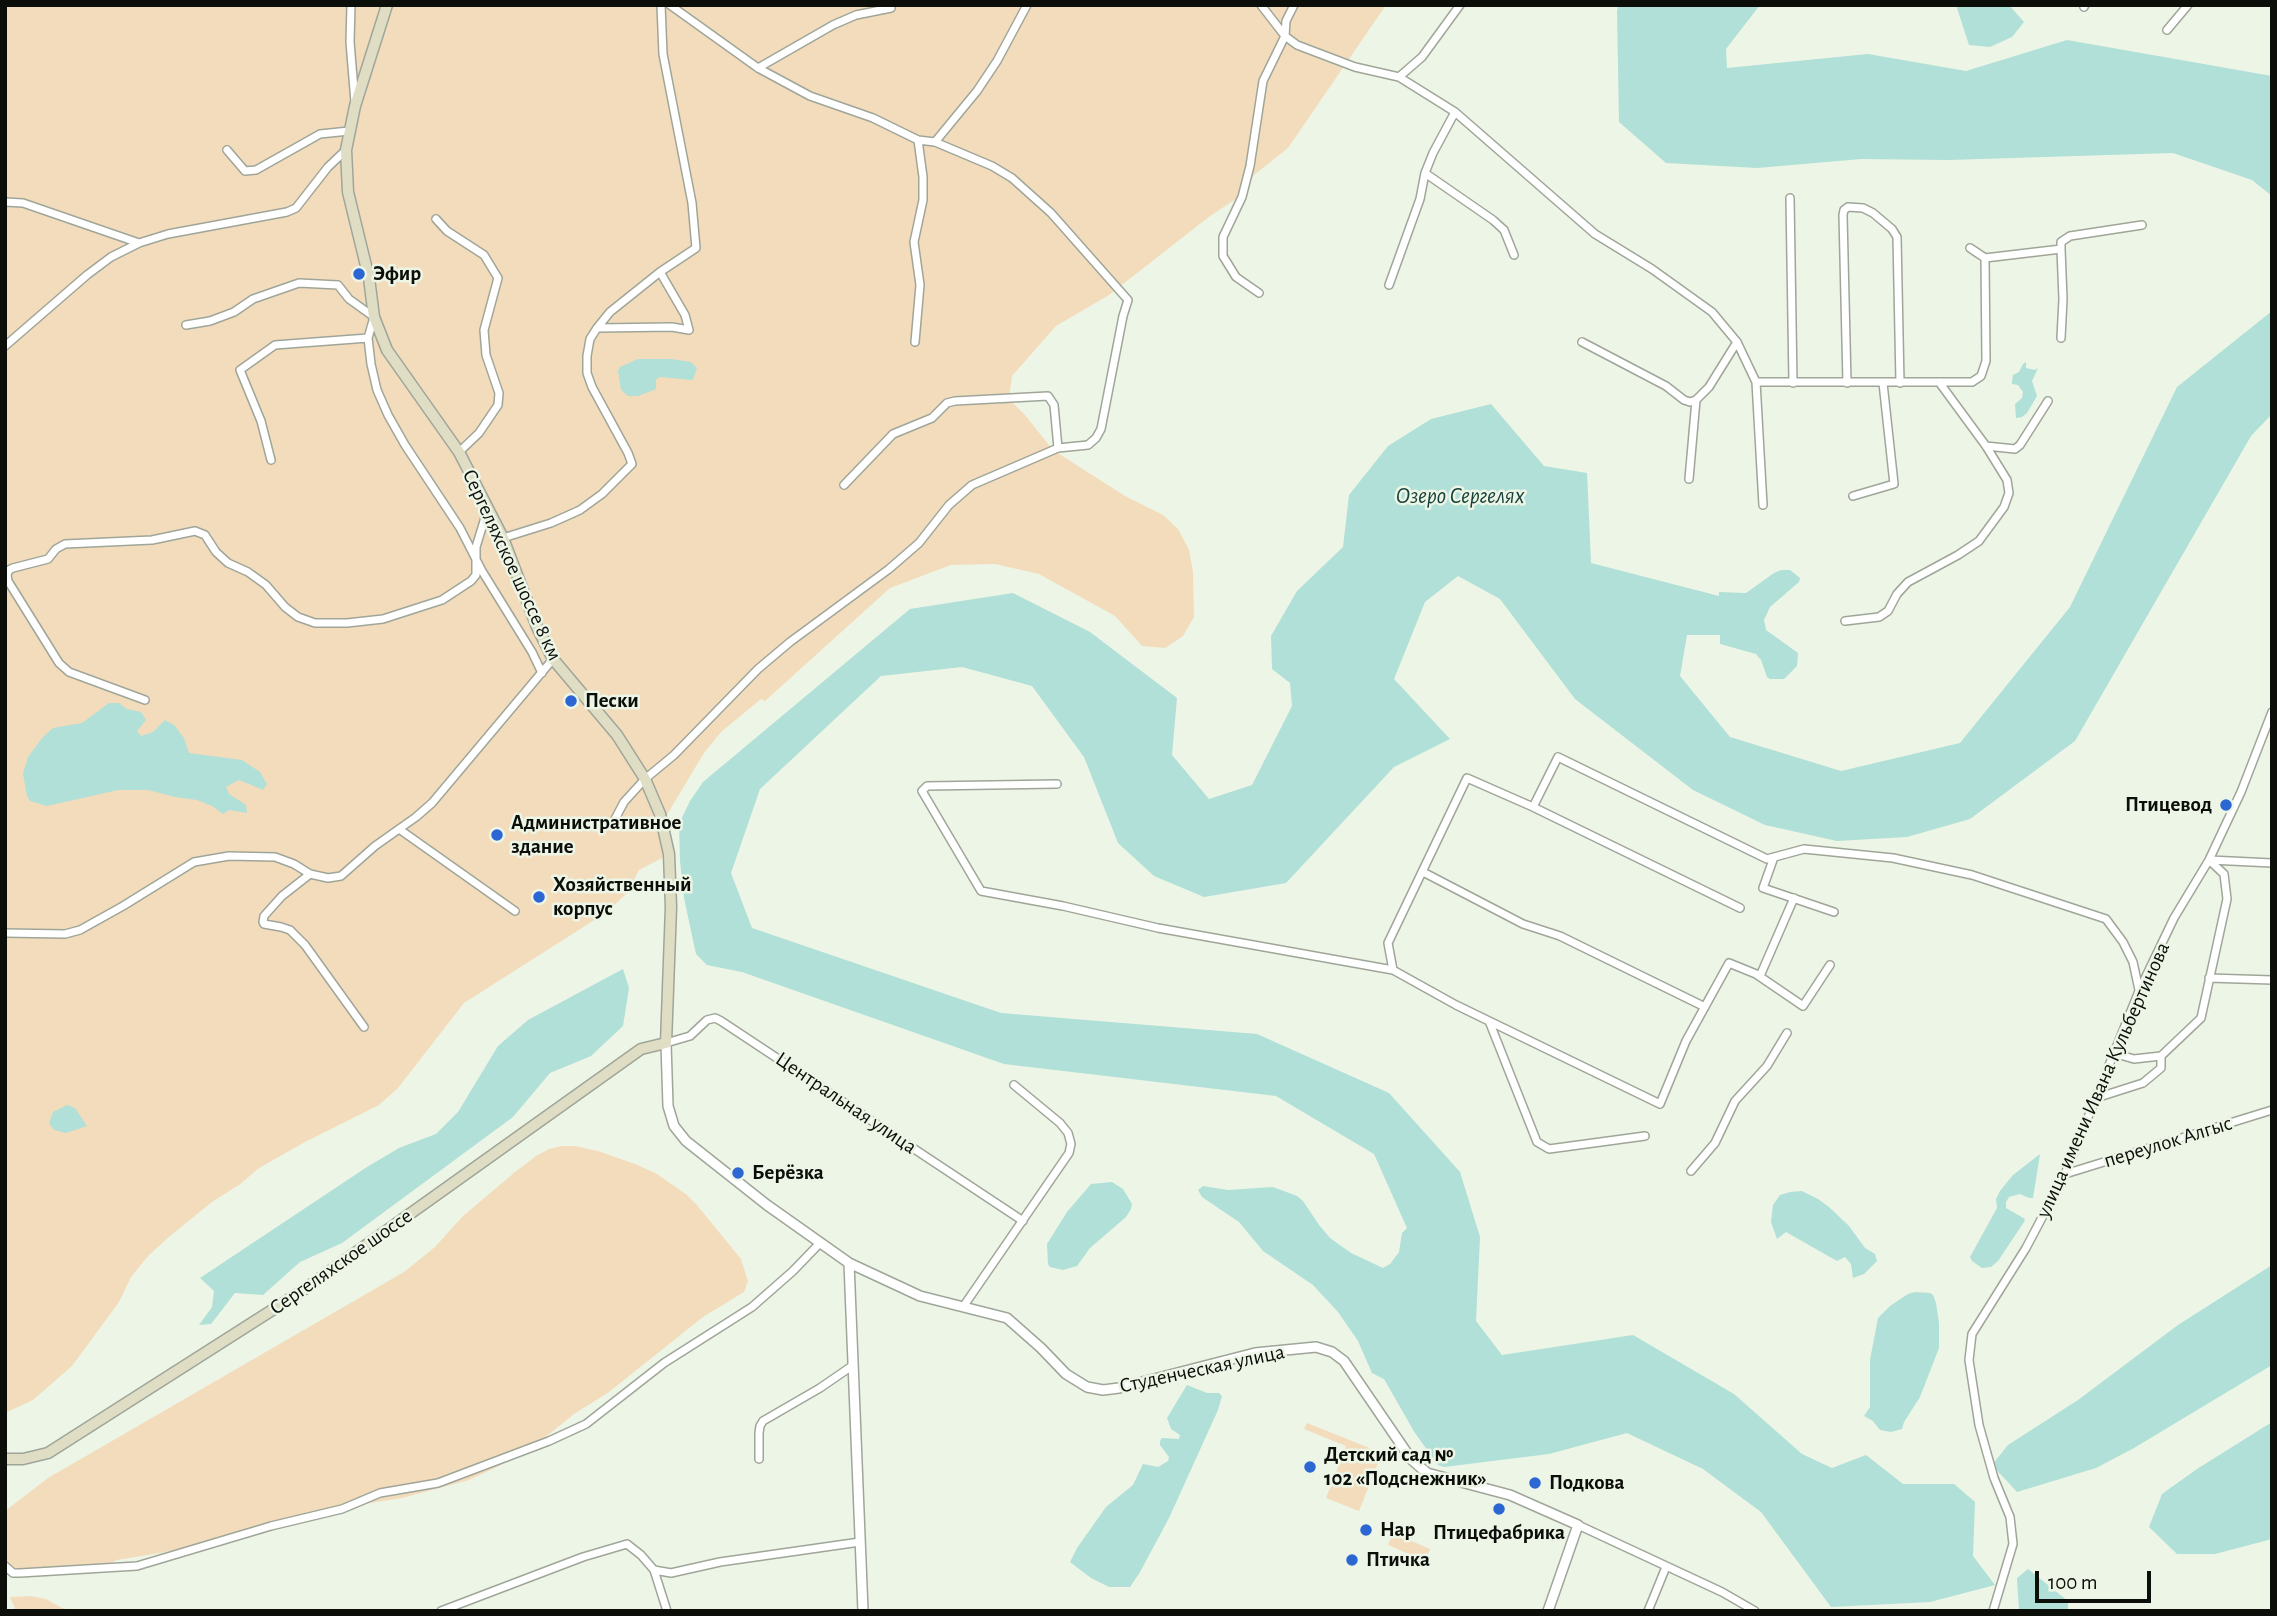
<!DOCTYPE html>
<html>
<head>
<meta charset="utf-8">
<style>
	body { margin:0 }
	#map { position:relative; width:2277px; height:1616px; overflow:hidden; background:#edf5e6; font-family:"Alegreya Sans",sans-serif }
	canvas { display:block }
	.frame { position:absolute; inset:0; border:7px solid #0c0e09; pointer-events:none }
	.scale { position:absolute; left:2035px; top:1571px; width:116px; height:32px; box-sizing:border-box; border:4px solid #0c0e09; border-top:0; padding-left:9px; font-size:21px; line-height:24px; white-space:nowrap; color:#0c0e09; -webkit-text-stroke:5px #edf5e6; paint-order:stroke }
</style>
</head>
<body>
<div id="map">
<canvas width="2277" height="1616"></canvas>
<div class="frame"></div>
<div class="scale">100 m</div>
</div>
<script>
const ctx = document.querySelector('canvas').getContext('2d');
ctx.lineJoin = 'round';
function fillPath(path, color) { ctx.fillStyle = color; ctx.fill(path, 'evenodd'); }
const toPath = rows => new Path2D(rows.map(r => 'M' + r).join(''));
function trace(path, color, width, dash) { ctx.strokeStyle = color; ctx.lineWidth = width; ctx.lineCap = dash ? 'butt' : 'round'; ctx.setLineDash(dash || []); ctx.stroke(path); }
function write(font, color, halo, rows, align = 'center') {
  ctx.font = font + ' "Alegreya Sans",sans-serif'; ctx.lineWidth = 5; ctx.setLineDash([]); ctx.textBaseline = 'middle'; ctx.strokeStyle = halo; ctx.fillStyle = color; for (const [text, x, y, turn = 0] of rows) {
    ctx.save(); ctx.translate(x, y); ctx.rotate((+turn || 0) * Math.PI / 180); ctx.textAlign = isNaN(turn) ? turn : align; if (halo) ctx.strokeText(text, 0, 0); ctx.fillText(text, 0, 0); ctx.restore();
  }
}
fillPath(toPath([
	[5,5,1386,5,1288,148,1254,175,1242,195,1210,216,1109,295,1056,326,1012,376,1009,399,1025,415,1053,450,1125,496,1163,515,1178,529,1189,550,1193,572,1194,617,1183,636,1165,648,1142,646,1115,616,1039,574,995,564,951,565,890,588,765,701,761,699,721,732,704,753,662,823,666,856,639,870,627,893,607,912,464,1003,398,1088,379,1105,305,1142,259,1168,239,1185,212,1202,170,1236,148,1256,131,1277,119,1302,72,1366,33,1400,5,1413],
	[562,1146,575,1146,598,1151,635,1164,657,1174,687,1195,696,1204,741,1259,748,1281,744,1292,703,1317,609,1392,574,1414,543,1439,499,1466,469,1480,402,1498,358,1505,196,1547,117,1560,101,1567,71,1572,5,1573,5,1511,48,1478,404,1272,435,1247,463,1216,515,1172,536,1156,549,1149],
	[1307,1423,1382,1453,1359,1511,1326,1498,1346,1446,1304,1429],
	[1393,1533,1430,1549,1425,1561,1388,1545],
	[30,1596,46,1599,62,1608,71,1610,113,1611,16,1611,10,1597]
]), '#f3dcbc');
fillPath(toPath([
	[1619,5,1760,5,1726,49,1727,68,1868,54,1966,71,2067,40,2272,76,2272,196,2252,180,2173,153,1949,160,1861,159,1757,168,1666,163,1619,122,1617,10],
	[1956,5,2009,5,2024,22,2012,37,1990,47,1969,45],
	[2272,311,2272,414,2251,436,2075,741,1970,819,1907,837,1837,841,1765,825,1693,790,1575,699,1500,599,1458,576,1425,602,1394,679,1450,739,1394,767,1286,883,1204,897,1154,876,1118,843,1084,757,1032,686,962,667,881,676,760,789,731,873,752,928,1001,1013,1257,1034,1389,1093,1460,1172,1480,1237,1476,1321,1502,1355,1633,1335,1734,1394,1802,1454,1832,1468,1866,1455,1903,1484,1954,1484,1975,1502,1973,1556,1995,1585,1930,1602,1831,1607,1761,1512,1703,1469,1627,1433,1549,1454,1444,1467,1438,1465,1415,1433,1384,1379,1372,1373,1358,1341,1338,1312,1313,1285,1263,1251,1239,1222,1202,1197,1198,1190,1203,1186,1228,1190,1273,1187,1297,1196,1303,1201,1319,1225,1330,1238,1351,1253,1383,1268,1390,1264,1399,1252,1402,1233,1407,1228,1374,1154,1276,1096,1004,1064,742,972,707,965,696,954,684,898,680,861,679,824,690,801,703,782,910,609,1013,593,1090,632,1177,698,1172,755,1209,799,1252,785,1292,706,1290,683,1272,669,1271,636,1297,591,1343,547,1349,495,1388,446,1431,419,1491,404,1544,466,1587,473,1591,563,1719,596,1719,592,1746,593,1774,573,1781,570,1790,570,1800,578,1799,582,1770,607,1764,620,1766,630,1798,653,1797,666,1784,679,1770,679,1767,677,1761,660,1756,654,1720,644,1720,635,1687,635,1680,676,1730,737,1841,771,1960,743,2070,607,2177,387],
	[638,359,672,359,691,362,697,368,693,380,659,377,656,380,656,389,638,396,628,396,621,390,618,371,620,367],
	[2026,362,2026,368,2035,370,2038,368,2032,381,2037,396,2027,413,2022,417,2016,418,2015,404,2022,398,2023,392,2018,385,2012,384,2012,381,2013,375,2019,372,2023,364],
	[109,703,119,703,127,709,141,712,146,720,137,731,141,736,153,732,165,720,174,725,184,738,189,753,242,760,260,772,267,784,263,790,239,780,226,787,229,794,246,805,247,813,229,810,223,814,212,806,197,800,175,797,148,790,118,790,47,806,30,801,27,796,23,774,28,757,43,737,53,728,82,723],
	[623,969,629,988,623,1026,591,1056,550,1073,513,1117,342,1243,300,1262,263,1295,235,1293,211,1324,199,1325,212,1307,214,1291,200,1278,367,1167,399,1148,436,1134,458,1112,498,1046,528,1020],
	[67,1105,75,1108,87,1126,66,1133,54,1130,49,1123,53,1112],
	[2040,1154,2033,1198,2029,1198,2020,1194,2009,1197,2006,1202,2006,1208,2025,1219,2024,1222,1998,1261,1991,1267,1982,1268,1972,1261,1970,1257,1997,1208,1996,1199,2000,1191,2013,1175],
	[1112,1182,1123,1189,1132,1204,1131,1209,1126,1217,1090,1248,1077,1266,1063,1270,1050,1267,1048,1264,1047,1244,1067,1212,1091,1184],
	[1802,1191,1818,1199,1829,1207,1849,1226,1865,1248,1875,1254,1877,1261,1864,1274,1853,1278,1851,1264,1845,1257,1837,1261,1786,1232,1777,1239,1771,1222,1773,1205,1780,1195,1790,1192],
	[2272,1265,2272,1365,2134,1448,2096,1468,2017,1492,1992,1465,2008,1445,2078,1400,2178,1325],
	[1915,1292,1930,1293,1933,1295,1936,1303,1939,1323,1939,1348,1920,1397,1904,1422,1902,1429,1891,1432,1880,1430,1873,1421,1864,1416,1870,1407,1870,1360,1878,1318,1890,1306,1908,1294],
	[1187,1385,1207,1393,1219,1393,1222,1396,1218,1410,1169,1518,1140,1572,1130,1587,1109,1587,1091,1578,1070,1562,1077,1548,1106,1507,1133,1485,1143,1464,1158,1467,1168,1461,1169,1457,1160,1445,1160,1441,1162,1438,1179,1439,1180,1435,1171,1429,1167,1418],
	[2272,1422,2272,1539,2215,1554,2177,1554,2149,1527,2162,1494,2197,1469],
	[2028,1569,2068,1601,2068,1611,2019,1611,2017,1578]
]), '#b0e0d7');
const minor = toPath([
	[351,5,350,42,355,102],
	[1261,5,1285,36,1297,45,1355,67,1399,77,1455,112,1595,234,1652,269,1712,312,1737,342,1756,382,1763,505],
	[2084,7,2085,5],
	[2167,30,2188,5],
	[758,68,833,25,856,15,891,8],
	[1399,77,1422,57,1460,5],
	[935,142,977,91,997,61,1027,5],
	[227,150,245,171,256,170,320,134,349,131],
	[1425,173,1493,220,1504,230,1514,255],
	[1790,198,1793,383],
	[5,202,23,203,139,243],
	[436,219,447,231,484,255,498,278,484,330,486,355,499,393,498,405,479,433,459,452],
	[2061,249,2061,242,2070,236,2142,225],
	[1985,258,2061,249,2063,299,2061,338],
	[660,272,696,248,692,203,663,54,661,5],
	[1389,285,1420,199,1425,173,1433,153,1455,112],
	[1259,293,1236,277,1223,256,1223,237,1242,197,1250,166,1263,81,1285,36,1286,21,1294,5],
	[186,325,210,321,234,312,253,299,299,283,338,285,349,299,374,317,368,338,371,364,377,390,388,415,405,445,460,528,482,571,532,652,542,673],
	[915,342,920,285,914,242,923,200,923,177,918,140],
	[1582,342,1666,386,1684,400,1690,402,1696,400],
	[5,346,87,275,111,257,139,243,168,234,287,212,296,208,328,167,346,150],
	[1756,382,1972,382,1981,376,1986,361,1985,258,1970,248],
	[1847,383,1843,215,1844,210,1848,207,1863,208,1873,213,1892,229,1897,237,1900,383],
	[1986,446,2015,449,2020,445,2048,401],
	[271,460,261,421,240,370,275,345,368,338],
	[1689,479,1696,400,1709,387,1737,342],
	[844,485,893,434,932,418,947,403,955,401,1048,396,1054,405,1058,448],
	[1853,496,1894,484,1883,383],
	[503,538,551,523,580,510,602,494,632,464,628,453,592,387,587,373,587,356,590,339,597,328,672,327,689,330,685,315,660,272,610,312,597,328],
	[1845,621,1879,617,1888,611,1897,594,1908,582,1958,555,1979,541,2004,507,2009,493,2007,480,1986,446,1939,382],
	[145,700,69,672,59,663,8,581,7,575,9,570,13,568,48,559,56,549,65,544,152,540,195,531,205,535,216,552,228,563,248,572,266,585,285,607,298,617,315,623,347,623,383,619,442,600,471,581,476,575,476,547,488,508],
	[1057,784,927,786,922,791,981,891,1063,906,1158,928,1393,970,1456,1005,1660,1104,1686,1041,1729,963,1756,974,1803,1006,1830,965],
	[1533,807,1558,757,1767,859,1804,849,1893,858,1972,875,2106,919,2123,942,2133,962,2139,990],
	[614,821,624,802,645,779,674,755,758,669,790,642,889,569,919,543,949,505,972,485,1058,448,1088,445,1096,438,1101,429,1123,316,1128,300,1051,213,1012,178,992,166,935,142,918,140,873,118,810,96,758,68,670,5],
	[399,829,515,911],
	[1774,857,1763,888,1834,912],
	[2210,860,2272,863],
	[1423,872,1523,924,1560,936,1705,1007],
	[310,874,282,896,264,916,263,922,264,924,281,927,290,930,305,945,364,1027],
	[5,933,65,934,80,930,123,906,194,862,229,856,275,857,294,864,310,874,328,878,341,876,375,846,416,817,432,803,553,659],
	[1393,970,1388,943,1467,778,1533,807,1740,908],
	[1760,976,1794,898],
	[2209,978,2272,980],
	[1489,1021,1537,1142,1549,1149,1645,1136],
	[666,1043,690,1036,707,1020,715,1018,721,1021,1023,1221],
	[2113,1053,2134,1059,2161,1056],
	[2096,1098,2143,1083,2161,1068,2161,1056,2201,1018,2227,899,2224,874,2209,860],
	[1691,1171,1715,1143,1735,1101,1767,1066,1787,1033],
	[2065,1174,2272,1110],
	[963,1307,1069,1153,1071,1144,1068,1133,1060,1123,1014,1085],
	[759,1459,759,1433,760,1426,763,1421,820,1388,852,1366],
	[1578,1525,1722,1592,1755,1611],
	[5,1566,13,1573,20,1573,137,1566,271,1526,342,1509,380,1493,438,1483,549,1441,586,1424,664,1363,752,1307,793,1271,820,1243],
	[654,1570,667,1611],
	[441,1611,583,1557,627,1544,641,1555,654,1570,671,1573,720,1562,860,1542],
	[1648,1611,1666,1567],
	[1993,1611,2013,1544,2010,1517,1994,1478,1979,1425,1969,1360,1972,1334,2026,1248,2065,1174,2139,991,2174,918,2209,860,2241,792,2272,712]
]);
const tertiary = toPath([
	[666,1043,668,1106,674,1126,686,1141,767,1205,849,1263,920,1296,1007,1318,1041,1348,1066,1374,1087,1387,1103,1390,1119,1388,1255,1353,1316,1347,1332,1352,1344,1361,1411,1459,1427,1473,1510,1495,1578,1525,1548,1611],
	[849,1263,863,1611]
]);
const secondary = toPath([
	[5,1459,23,1459,48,1453,299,1293,641,1049,666,1043,671,907,669,854,660,814,645,779,617,735,553,659,537,627,503,538,459,452,387,350,374,317,369,278,348,192,346,150,355,106,387,5]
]);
trace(minor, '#9fa699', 10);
trace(tertiary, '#9fa699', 12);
trace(secondary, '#9fa699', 13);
trace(minor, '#fff', 7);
trace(tertiary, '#fff', 9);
trace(secondary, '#e0ddc5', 10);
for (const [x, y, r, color] of [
	[359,274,7,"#2b66d3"],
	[571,701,7,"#2b66d3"],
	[2226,805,7,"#2b66d3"],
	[497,835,7,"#2b66d3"],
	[539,897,7,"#2b66d3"],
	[738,1173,7,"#2b66d3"],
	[1310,1467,7,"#2b66d3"],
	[1535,1483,7,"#2b66d3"],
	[1499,1509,7,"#2b66d3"],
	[1366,1530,7,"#2b66d3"],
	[1352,1560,7,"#2b66d3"]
]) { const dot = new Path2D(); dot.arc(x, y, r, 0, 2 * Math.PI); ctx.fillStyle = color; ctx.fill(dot); trace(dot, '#edf5e6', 2.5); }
write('bold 21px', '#0c0e09', '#edf5e6', [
	["Эфир",373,274],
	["Пески",585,701],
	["Птицевод",2212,805,"right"],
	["Административное",511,823],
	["здание",511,847],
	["Хозяйственный",553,885],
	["корпус",553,909],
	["Берёзка",752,1173],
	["Детский сад №",1324,1455],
	["102 «Подснежник»",1324,1479],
	["Подкова",1549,1483],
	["Нар",1380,1530],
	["Птицефабрика",1499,1533,"center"],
	["Птичка",1366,1560]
], 'left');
write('21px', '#0c0e09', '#edf5e6', [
	["Сергеляхское шоссе 8 км",512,565,65],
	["улица имени Ивана Кульбертинова",2103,1080,-66],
	["Центральная улица",846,1103,34],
	["переулок Алгыс",2168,1142,-17],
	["Сергеляхское шоссе",341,1262,-35],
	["Студенческая улица",1202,1369,-12]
]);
write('italic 23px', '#18433c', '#edf5e6', [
	["Озеро Сергелях",1460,496]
]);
</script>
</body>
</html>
